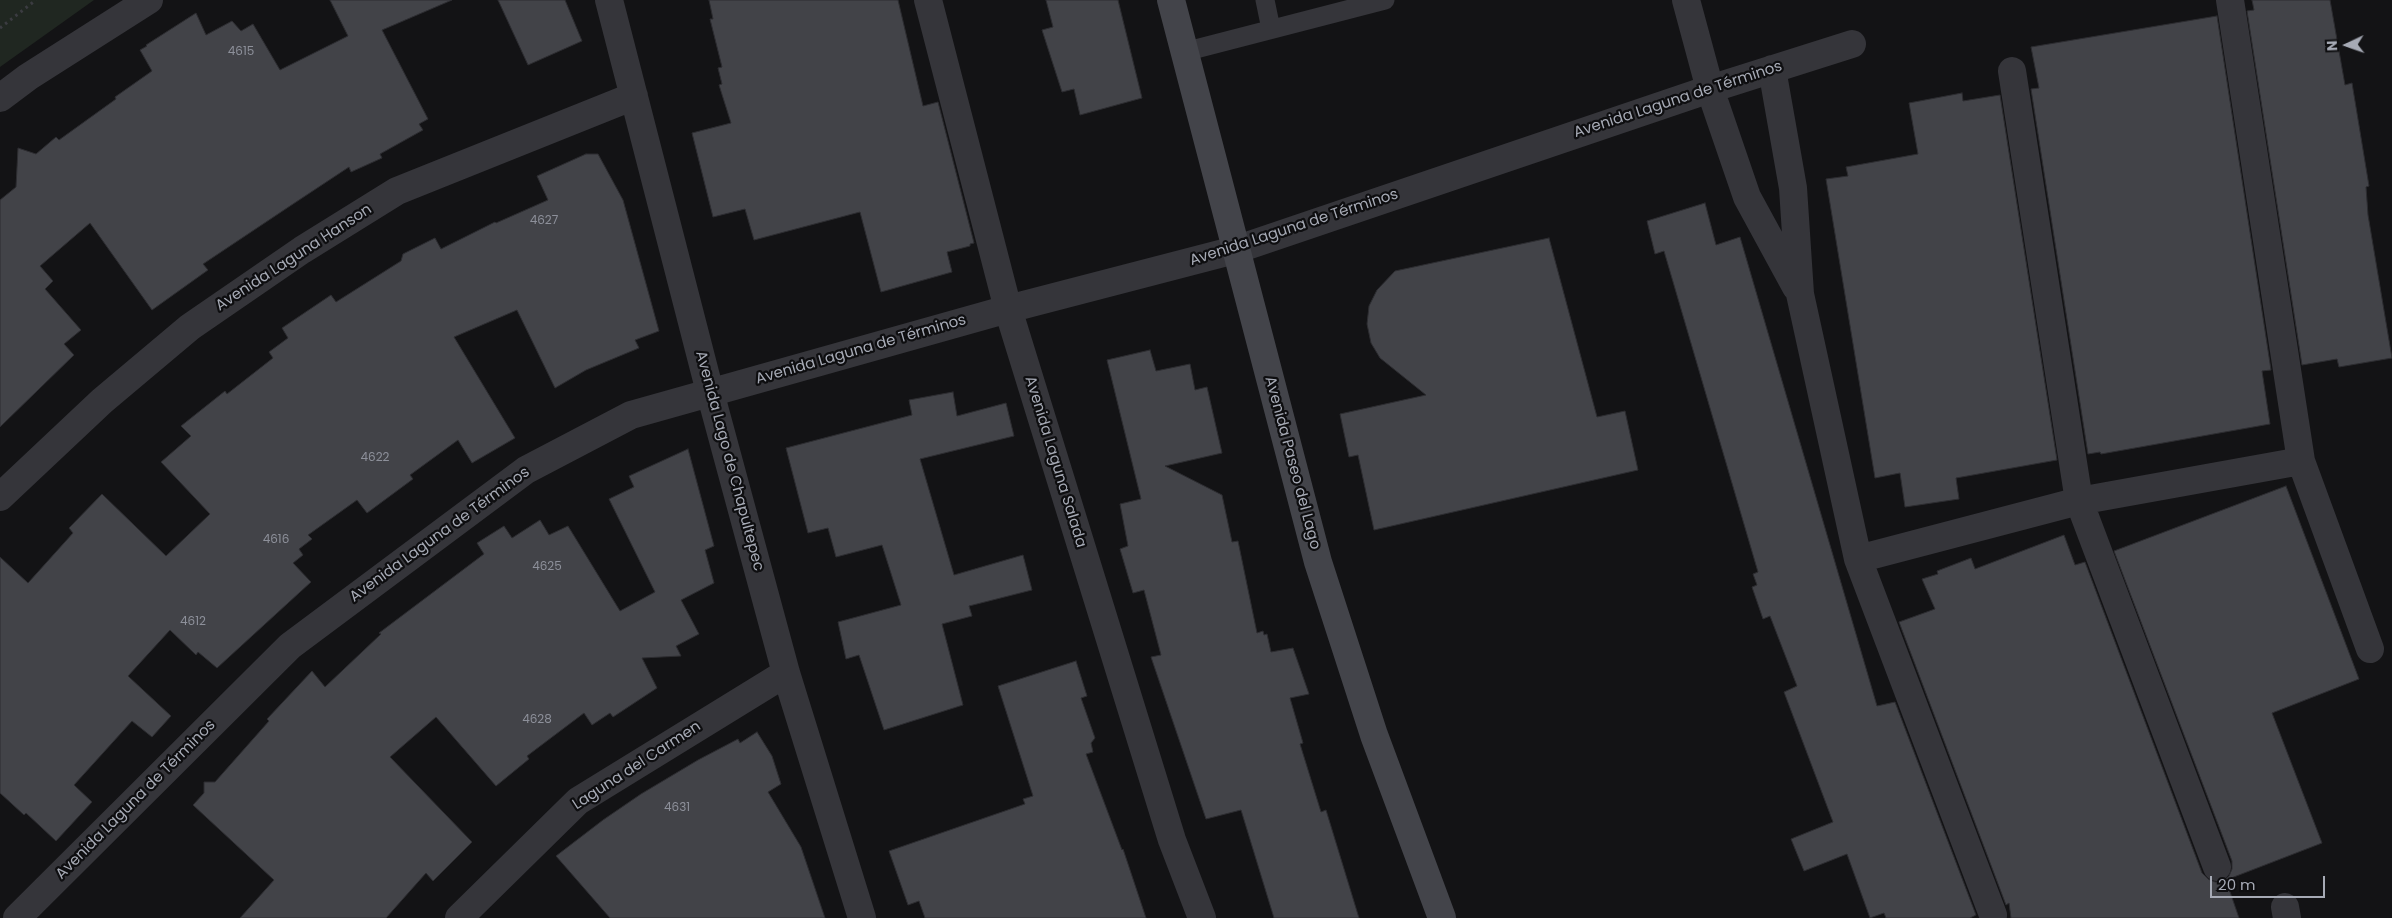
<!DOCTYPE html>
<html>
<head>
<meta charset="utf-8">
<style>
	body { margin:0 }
	#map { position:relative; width:2392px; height:918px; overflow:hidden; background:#131315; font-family:Poppins,sans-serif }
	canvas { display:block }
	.north { position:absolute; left:2322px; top:20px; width:50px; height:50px; -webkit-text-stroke:4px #0e0e10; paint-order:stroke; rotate:267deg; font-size:14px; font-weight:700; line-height:20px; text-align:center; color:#a6aab5 }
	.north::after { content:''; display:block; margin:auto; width:18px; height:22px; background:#a6aab5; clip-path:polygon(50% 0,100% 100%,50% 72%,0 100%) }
	.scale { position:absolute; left:2210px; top:876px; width:115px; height:22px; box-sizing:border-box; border:2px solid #a6aab5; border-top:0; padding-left:6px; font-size:15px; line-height:18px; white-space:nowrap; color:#a6aab5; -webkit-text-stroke:4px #0e0e10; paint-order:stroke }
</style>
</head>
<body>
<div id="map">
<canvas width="2392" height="918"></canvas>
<div class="north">N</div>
<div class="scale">20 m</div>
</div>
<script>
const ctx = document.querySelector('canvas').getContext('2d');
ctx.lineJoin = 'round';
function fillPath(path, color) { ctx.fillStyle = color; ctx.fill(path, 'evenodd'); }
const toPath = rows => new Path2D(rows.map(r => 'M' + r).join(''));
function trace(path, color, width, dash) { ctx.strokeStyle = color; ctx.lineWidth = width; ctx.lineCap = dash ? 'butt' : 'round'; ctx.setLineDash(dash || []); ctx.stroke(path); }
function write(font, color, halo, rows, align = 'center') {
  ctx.font = font + ' Poppins,sans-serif'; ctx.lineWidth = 4.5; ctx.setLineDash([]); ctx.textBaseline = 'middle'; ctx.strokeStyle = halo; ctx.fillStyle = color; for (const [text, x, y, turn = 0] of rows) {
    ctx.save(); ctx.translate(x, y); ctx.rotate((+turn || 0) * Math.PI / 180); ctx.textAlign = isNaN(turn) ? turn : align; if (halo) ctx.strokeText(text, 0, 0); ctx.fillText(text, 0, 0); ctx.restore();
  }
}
fillPath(toPath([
	[0,0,94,0,0,67]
]), '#202721');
const building = toPath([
	[330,0,452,0,382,30,428,119,419,124,423,130,380,154,382,158,351,172,349,167,293,204,203,264,208,270,152,310,90,223,40,266,53,281,45,289,81,330,64,344,74,355,0,427,0,200,16,187,18,148,36,154,56,137,59,140,116,99,115,97,152,71,140,50,147,46,146,45,196,13,206,35,232,21,241,31,253,24,280,70,348,36,330,0],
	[498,0,565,0,582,41,528,65,498,0],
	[709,0,898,0,923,106,938,102,974,243,970,244,970,246,947,252,952,272,881,292,860,212,754,240,745,209,713,217,692,133,731,123,719,85,722,84,718,68,722,67,710,19,713,19,709,0],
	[1046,0,1118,0,1142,98,1080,115,1074,89,1062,92,1042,30,1053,27,1046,0],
	[2252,0,2330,0,2345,85,2352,83,2369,186,2366,187,2368,215,2392,358,2339,367,2337,359,2302,365,2247,11,2254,10,2252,0],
	[2217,16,2271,370,2262,371,2270,424,2101,454,2100,452,2088,454,2031,89,2039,88,2031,47,2217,16],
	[1962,93,1963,101,2000,95,2057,460,1956,478,1959,499,1905,507,1900,473,1875,478,1826,179,1848,176,1846,167,1918,154,1909,103,1962,93],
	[586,154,598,154,623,200,659,331,635,340,639,348,586,370,555,388,517,310,454,337,515,438,472,463,458,440,410,475,413,479,367,513,357,500,308,535,312,539,299,549,303,555,293,563,311,582,217,668,198,652,196,655,170,630,128,676,171,716,152,737,132,721,74,785,92,802,56,841,26,813,24,815,0,793,0,557,28,583,73,533,69,528,102,494,166,556,210,514,161,462,191,436,181,426,225,391,227,394,273,358,269,352,288,338,282,328,331,295,336,302,401,261,403,254,435,238,441,249,495,222,496,223,548,200,537,176,586,154],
	[1705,203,1716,245,1740,237,1877,706,1895,702,1976,915,1970,918,1886,918,1884,913,1870,918,1847,854,1804,871,1791,839,1833,822,1784,692,1797,686,1770,616,1763,619,1752,587,1757,585,1753,574,1758,572,1664,251,1655,254,1647,221,1705,203],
	[1549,238,1597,417,1625,411,1638,470,1374,530,1358,455,1349,457,1340,414,1426,395,1380,358,1371,343,1367,324,1369,306,1377,290,1395,271,1549,238],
	[1150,350,1156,371,1190,364,1195,390,1207,387,1222,453,1165,466,1222,495,1232,542,1238,541,1257,633,1263,631,1264,635,1267,634,1271,652,1293,648,1309,694,1290,698,1303,743,1300,744,1321,812,1326,810,1359,918,1274,918,1241,810,1206,819,1151,657,1161,655,1144,590,1133,593,1120,549,1128,546,1120,504,1141,499,1107,360,1150,350],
	[953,392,957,416,1006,403,1014,436,920,459,954,575,1023,555,1032,590,969,606,972,616,942,624,963,705,884,730,859,655,846,659,838,622,901,605,882,545,836,557,828,528,808,533,786,448,912,415,909,400,953,392],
	[688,449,714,546,705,550,714,583,681,600,699,634,676,646,681,656,642,658,657,688,613,717,610,713,592,725,584,713,527,756,529,759,496,786,436,717,390,757,472,842,433,881,426,873,386,918,240,918,274,880,193,805,204,793,204,782,215,782,269,721,267,719,312,671,325,687,381,634,379,633,484,554,477,543,504,526,512,538,540,520,549,535,568,526,620,611,655,592,609,499,634,487,629,476,688,449],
	[2286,486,2359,679,2272,713,2322,843,2226,880,2239,918,2011,918,2009,903,2006,905,1899,622,1935,609,1922,579,1938,574,1937,571,1971,558,1975,569,2064,535,2075,565,2085,562,2202,873,2208,879,2215,882,2222,882,2229,876,2232,869,2232,861,2114,551,2286,486],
	[1076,661,1087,696,1081,698,1095,738,1091,743,1093,752,1086,754,1122,850,1123,849,1146,918,925,918,919,901,908,905,889,851,1025,804,1023,799,1033,796,998,686,1076,661],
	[757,732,772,756,781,784,768,792,801,847,825,918,610,918,556,856,603,820,641,794,698,760,738,739,740,743,757,732]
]);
fillPath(building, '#424348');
trace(building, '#2d2d31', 1);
trace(toPath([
	[0,28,36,0]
]), '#3b3c41', 3, [2.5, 4]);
trace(toPath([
	[1265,0,1271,29],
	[1184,52,1385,0]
]), '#35353a', 19);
trace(toPath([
	[609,0,710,392,786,673,862,918],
	[928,0,1008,309,1172,840,1202,918],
	[1686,0,1710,89,1747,197,1796,287],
	[2230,0,2301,461,2370,649],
	[1772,69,1793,188,1800,294,1858,559,1993,915],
	[2012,71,2079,501,2217,867],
	[0,98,28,77,149,0],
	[0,497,102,401,190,327,302,250,397,191,634,96],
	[1858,559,2079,501,2301,461],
	[2285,907,2287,918],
	[17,918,290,646,526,470,631,415,1008,309,1235,250,1710,89,1852,44],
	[459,918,578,801,786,673]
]), '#35353a', 28);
trace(toPath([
	[1171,0,1318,562,1374,735,1442,918]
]), '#43444a', 28);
write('12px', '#8d909a', null, [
	["4615",241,52],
	["4627",544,221],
	["4622",375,458],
	["4616",276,540],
	["4625",547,567],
	["4612",193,622],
	["4628",537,720],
	["4631",677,808]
]);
write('15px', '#a6aab5', '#0e0e10', [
	["Avenida Laguna de Términos",1678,100,-18],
	["Avenida Laguna de Términos",1294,228,-18],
	["Avenida Laguna Hanson",294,258,-33],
	["Avenida Laguna de Términos",861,350,-16],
	["Avenida Lago de Chapultepec",729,461,75],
	["Avenida Laguna Salada",1055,462,73],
	["Avenida Paseo del Lago",1292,463,75],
	["Avenida Laguna de Términos",440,535,-36],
	["Laguna del Carmen",637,766,-33],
	["Avenida Laguna de Términos",136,800,-45]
]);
</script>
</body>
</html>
